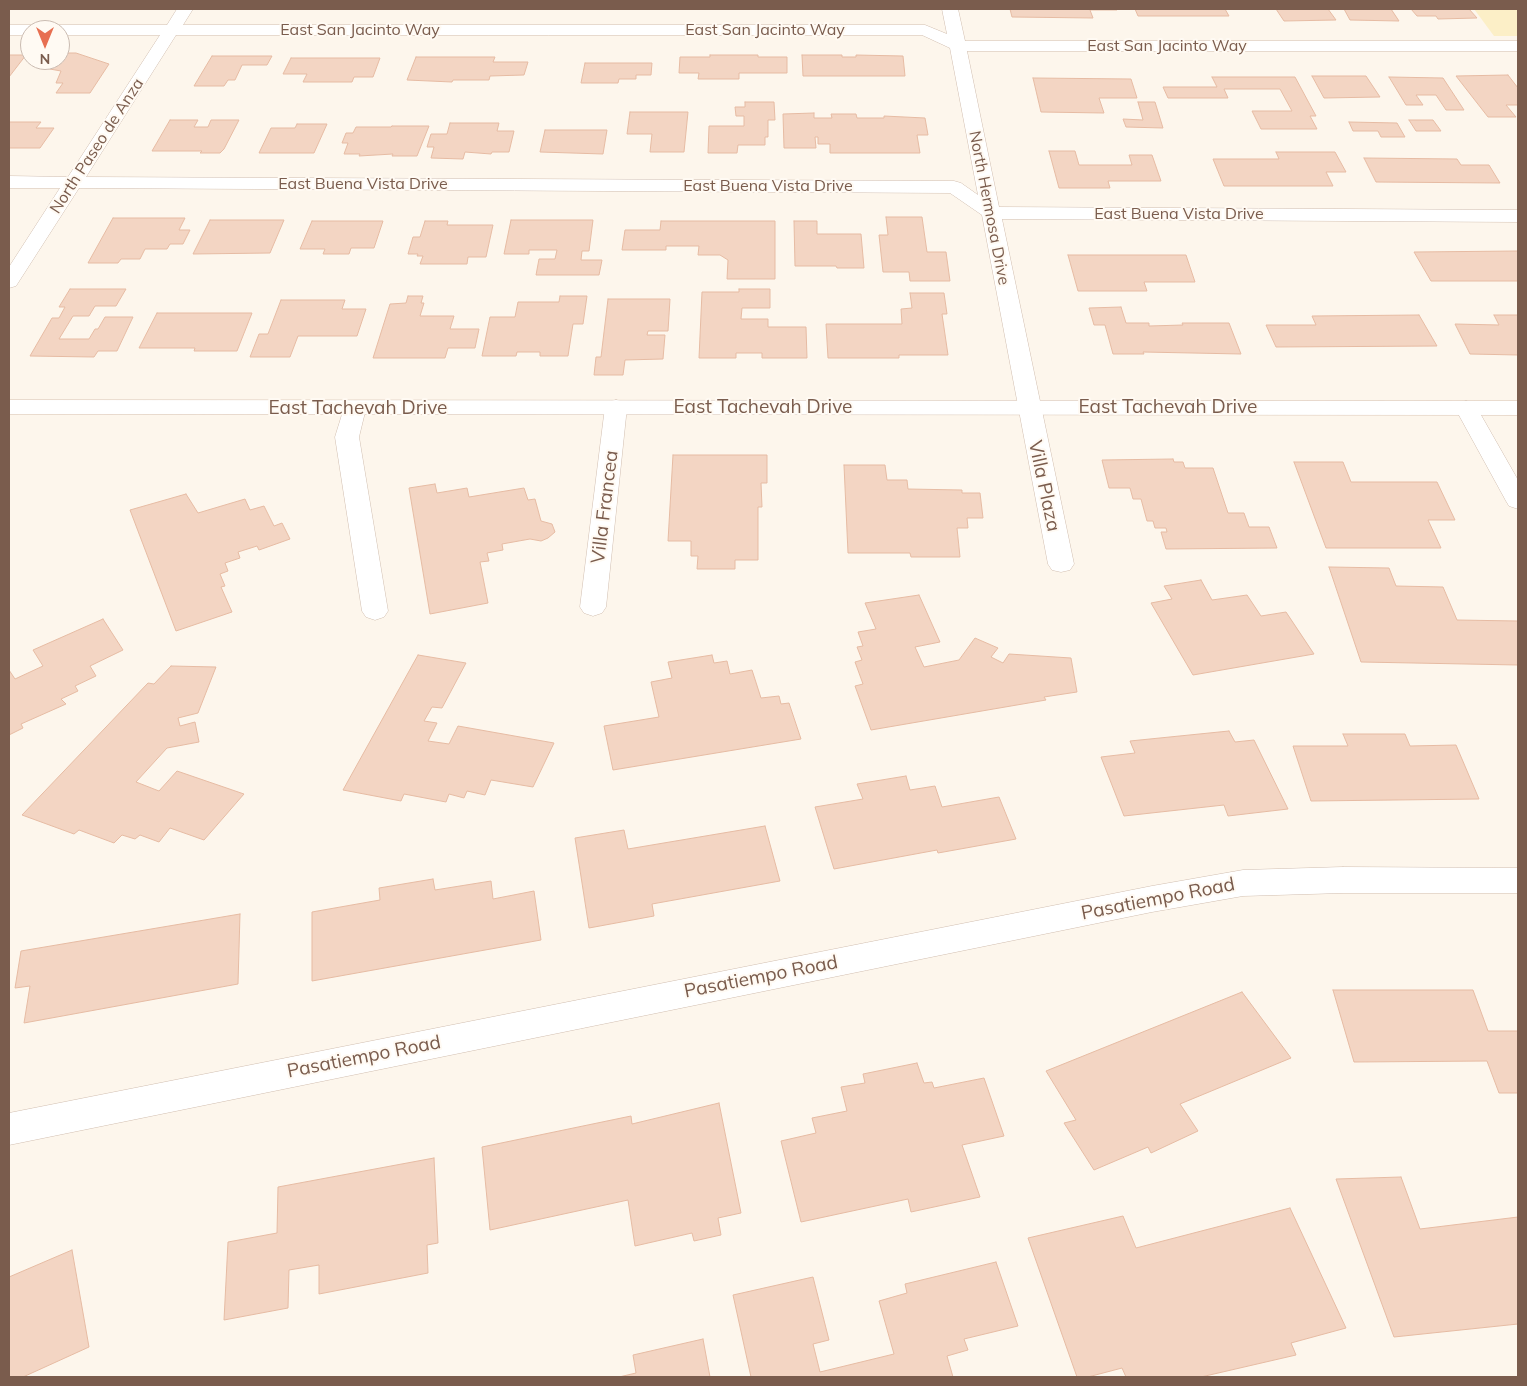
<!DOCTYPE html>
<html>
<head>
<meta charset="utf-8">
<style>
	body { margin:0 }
	#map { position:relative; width:1527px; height:1386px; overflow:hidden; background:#fdf6ec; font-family:Mulish,sans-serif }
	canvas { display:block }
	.frame { position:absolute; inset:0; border:10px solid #7a5c4d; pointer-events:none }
	.north { position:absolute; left:20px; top:20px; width:50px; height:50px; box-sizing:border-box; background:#fffaf3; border:1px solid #cabbb1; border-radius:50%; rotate:180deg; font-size:14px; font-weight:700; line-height:20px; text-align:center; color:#7a5c4d }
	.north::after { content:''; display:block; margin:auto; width:18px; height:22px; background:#e76f51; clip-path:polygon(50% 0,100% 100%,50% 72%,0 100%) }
</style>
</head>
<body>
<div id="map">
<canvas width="1527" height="1386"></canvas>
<div class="frame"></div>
<div class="north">N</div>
</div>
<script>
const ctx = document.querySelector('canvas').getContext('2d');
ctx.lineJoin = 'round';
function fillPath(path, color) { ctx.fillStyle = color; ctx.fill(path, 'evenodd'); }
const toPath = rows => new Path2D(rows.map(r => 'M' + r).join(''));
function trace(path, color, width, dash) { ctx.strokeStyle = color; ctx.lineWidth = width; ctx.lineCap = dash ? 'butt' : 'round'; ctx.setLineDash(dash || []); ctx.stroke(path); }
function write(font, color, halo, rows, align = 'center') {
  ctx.font = font + ' Mulish,sans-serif'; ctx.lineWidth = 4; ctx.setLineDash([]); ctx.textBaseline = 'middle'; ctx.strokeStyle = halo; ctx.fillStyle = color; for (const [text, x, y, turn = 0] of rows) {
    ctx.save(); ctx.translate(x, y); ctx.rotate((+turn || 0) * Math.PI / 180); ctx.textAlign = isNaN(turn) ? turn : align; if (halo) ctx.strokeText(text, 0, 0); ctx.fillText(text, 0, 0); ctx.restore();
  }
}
fillPath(toPath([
	[1474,9,1518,9,1518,36,1494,36]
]), '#fcefc7');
const building = toPath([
	[1010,9,1116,9,1117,10,1090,10,1093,18,1012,17,1010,9],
	[1135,9,1225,9,1229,16,1138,16,1135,9],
	[1276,9,1328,9,1336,20,1284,21,1276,9],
	[1344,9,1391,9,1399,21,1350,20,1344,9],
	[1411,9,1469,9,1477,18,1438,19,1436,16,1417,16,1411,9],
	[60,53,76,53,109,64,90,93,56,93,63,83,56,83,61,71,44,68,46,65,37,65,41,60,60,60,60,53],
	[9,55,26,55,9,77,9,55],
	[710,55,758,55,758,57,787,57,787,73,739,73,739,79,698,79,699,73,679,73,680,57,710,57,710,55],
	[802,55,842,55,842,57,856,57,856,55,903,56,905,76,803,76,802,55],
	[212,56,272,56,267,65,242,65,235,80,228,80,224,86,194,86,212,56],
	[416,57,495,57,493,62,528,62,524,75,490,76,489,80,453,80,452,82,407,80,416,57],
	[291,58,380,58,373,77,354,77,352,82,303,82,307,74,283,74,291,58],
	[585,63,652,63,651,75,636,75,636,79,619,79,618,83,581,83,585,63],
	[1508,75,1518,88,1518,105,1506,105,1516,117,1488,117,1456,76,1508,75],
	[1312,76,1366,76,1380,97,1324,98,1312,76],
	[1212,77,1295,77,1316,116,1310,116,1317,129,1261,129,1252,111,1292,111,1280,89,1224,89,1228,98,1168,98,1163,87,1217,87,1212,77],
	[1389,77,1443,78,1464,110,1446,110,1436,95,1416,95,1423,105,1406,105,1389,77],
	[1033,78,1131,79,1137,98,1099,98,1104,113,1041,112,1033,78],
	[745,102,774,102,775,120,768,120,768,137,765,137,765,145,738,145,737,153,708,153,709,126,744,126,744,116,736,116,735,107,745,107,745,102],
	[1138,102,1155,102,1163,128,1126,127,1123,119,1143,120,1138,102],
	[630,112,688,112,684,152,650,152,652,134,627,134,630,112],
	[814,113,814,118,832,118,831,114,856,114,857,118,884,118,884,116,925,118,928,135,917,135,920,153,830,153,830,144,818,144,818,137,815,137,816,148,784,148,783,114,814,113],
	[170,120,198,120,194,127,208,127,211,120,239,120,224,149,220,153,200,153,202,151,152,151,170,120],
	[1409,120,1433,120,1441,131,1416,131,1409,120],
	[9,122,41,122,36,128,54,128,40,148,9,148,9,122],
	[1349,122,1397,123,1405,137,1381,137,1378,131,1353,131,1349,122],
	[450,123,499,123,497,131,514,131,509,152,492,152,491,154,465,152,463,159,431,158,434,147,427,147,431,134,447,134,450,123],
	[297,124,327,124,314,153,259,153,271,128,295,128,297,124],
	[392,126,429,126,417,156,392,156,393,154,359,156,360,154,344,154,348,143,342,143,346,133,353,133,356,127,391,127,392,126],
	[545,130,607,130,603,154,540,152,545,130],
	[1049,151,1075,151,1079,165,1132,165,1129,155,1152,155,1161,181,1108,181,1110,188,1059,188,1049,151],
	[1276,152,1335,152,1346,172,1326,172,1333,186,1224,186,1213,159,1279,159,1276,152],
	[1364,158,1457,159,1461,165,1489,165,1500,183,1376,182,1364,158],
	[886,217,922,217,927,252,946,252,950,281,910,281,909,272,883,272,879,235,888,235,886,217],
	[113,218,185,218,179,230,190,230,183,244,170,244,167,249,145,249,140,259,121,259,118,263,88,263,113,218],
	[210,220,284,220,270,253,193,254,210,220],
	[511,220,593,220,589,251,582,251,581,260,602,260,599,275,536,275,539,259,555,259,557,250,529,250,529,254,504,254,511,220],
	[312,221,383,221,374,248,351,248,349,254,323,254,325,249,300,249,312,221],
	[425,221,448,221,447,225,493,225,486,257,468,257,467,264,420,264,423,256,417,256,418,254,408,254,413,237,420,237,425,221],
	[661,221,775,221,775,279,727,279,728,260,720,255,698,255,699,246,666,246,666,250,622,250,625,230,660,230,661,221],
	[794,221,817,221,817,234,861,234,864,268,837,268,836,266,795,266,794,221],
	[1518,251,1518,281,1431,281,1414,252,1518,251],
	[1068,255,1186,255,1195,282,1144,282,1147,291,1078,291,1068,255],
	[70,289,126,289,116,306,95,306,89,316,73,316,59,339,89,339,95,329,98,329,105,317,133,317,117,351,98,351,94,357,30,356,52,318,59,318,65,307,59,307,70,289],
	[739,289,770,289,770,308,742,308,741,319,768,319,768,327,806,327,807,358,762,358,762,353,736,353,736,358,699,358,702,292,739,292,739,289],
	[910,293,944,293,947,314,942,314,948,355,899,355,899,358,828,358,826,324,902,324,901,309,912,308,910,293],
	[408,296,423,296,421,303,424,303,420,316,454,316,450,329,479,329,475,348,448,348,445,358,373,358,390,304,406,303,408,296],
	[560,296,587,296,583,324,573,324,568,356,540,356,540,352,517,352,516,356,482,356,490,317,515,317,518,302,559,302,560,296],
	[608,299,670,299,668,331,648,331,647,335,665,335,663,359,625,360,623,375,594,375,596,357,601,357,608,299],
	[281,300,345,300,342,309,366,309,357,336,298,336,290,357,250,357,259,334,268,334,281,300],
	[1121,307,1126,323,1149,323,1149,326,1183,325,1182,323,1229,323,1241,354,1143,352,1144,354,1113,354,1105,325,1094,325,1089,308,1121,307],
	[157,313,252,313,237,351,194,351,195,348,139,348,157,313],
	[1419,315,1437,346,1276,347,1266,325,1316,325,1312,316,1419,315],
	[1494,315,1518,315,1518,355,1470,354,1455,324,1499,325,1494,315],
	[673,455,767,455,767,483,761,483,762,507,758,507,758,560,735,560,735,569,697,569,698,556,691,556,691,541,668,541,673,455],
	[1173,459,1174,462,1183,462,1185,468,1213,468,1228,513,1244,513,1249,527,1269,527,1277,548,1166,549,1161,532,1167,532,1166,528,1155,528,1153,521,1147,521,1141,499,1133,499,1130,488,1109,488,1102,460,1173,459],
	[1294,462,1343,462,1351,482,1437,482,1455,520,1428,520,1441,548,1326,548,1294,462],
	[844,465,885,465,887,480,907,480,908,489,962,490,962,493,980,493,983,518,967,518,968,528,957,528,960,557,911,557,910,553,848,553,844,465],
	[435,484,437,493,467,488,469,497,524,488,528,500,535,499,541,521,552,524,555,532,548,538,541,541,530,539,502,544,503,550,487,553,489,561,480,562,488,603,430,614,409,488,435,484],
	[186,494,198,513,245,499,250,510,264,506,274,526,282,523,290,539,259,550,257,546,238,552,240,558,225,563,228,571,220,574,225,586,221,587,232,612,176,631,130,510,186,494],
	[1329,567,1389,568,1396,586,1443,587,1457,620,1518,621,1518,665,1361,662,1329,567],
	[1201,580,1212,600,1247,595,1261,616,1286,612,1314,654,1193,675,1151,603,1172,599,1164,586,1201,580],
	[919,595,940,642,915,647,924,667,959,660,975,638,998,648,991,657,1003,663,1009,654,1071,658,1077,692,1044,697,1046,700,871,730,855,686,863,684,855,662,862,660,857,647,863,646,858,632,876,629,865,603,919,595],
	[103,619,123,650,90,666,96,676,75,686,78,691,61,699,66,704,21,724,23,728,9,735,9,670,15,679,43,666,33,650,103,619],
	[418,655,466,663,442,708,432,707,424,721,437,723,428,741,449,744,458,726,554,743,533,787,491,780,485,795,467,791,464,798,449,794,446,802,404,794,401,801,343,790,418,655],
	[712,655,714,663,727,661,730,674,752,670,761,698,779,696,781,704,789,703,801,739,613,770,604,726,659,717,651,682,672,678,668,662,712,655],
	[171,666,216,667,198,713,178,718,180,726,195,722,199,742,167,748,136,782,159,791,177,771,244,794,204,840,170,828,159,842,140,835,135,839,122,835,114,843,79,830,74,834,22,815,148,683,154,684,171,666],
	[1229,731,1235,742,1254,740,1288,809,1228,816,1224,805,1124,816,1101,757,1135,753,1130,741,1229,731],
	[1343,734,1405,734,1410,746,1456,745,1479,799,1311,801,1293,746,1348,746,1343,734],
	[906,776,910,790,935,786,942,807,999,797,1016,839,938,853,937,850,834,869,815,807,863,799,857,784,906,776],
	[765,826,780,881,652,904,654,916,589,928,575,838,624,830,628,849,765,826],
	[433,879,435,890,491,881,493,899,534,891,541,940,312,981,312,912,380,900,379,888,433,879],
	[240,914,238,984,24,1023,30,986,15,988,21,951,240,914],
	[1333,990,1473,990,1488,1031,1518,1031,1518,1093,1499,1093,1487,1061,1354,1062,1333,990],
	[1242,992,1291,1058,1180,1104,1198,1131,1151,1153,1148,1147,1094,1170,1064,1123,1076,1120,1046,1071,1242,992],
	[917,1063,924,1083,932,1082,934,1088,984,1078,1004,1136,962,1145,980,1197,911,1212,908,1199,801,1222,781,1141,816,1133,812,1118,847,1111,841,1087,865,1083,863,1074,917,1063],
	[719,1103,741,1213,718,1218,721,1235,694,1241,692,1233,635,1246,628,1200,490,1230,482,1147,631,1116,632,1124,719,1103],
	[434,1158,438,1243,427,1245,428,1273,319,1294,319,1265,289,1270,288,1308,224,1320,228,1242,277,1233,278,1187,434,1158],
	[1401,1177,1420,1229,1518,1217,1518,1324,1394,1337,1336,1179,1401,1177],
	[1290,1208,1346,1328,1291,1343,1296,1355,1201,1377,1126,1377,1122,1368,1088,1377,1077,1377,1028,1238,1123,1216,1136,1248,1290,1208],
	[72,1250,89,1347,23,1377,9,1377,9,1277,72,1250],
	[996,1262,1018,1326,964,1339,968,1350,947,1356,953,1377,751,1377,733,1295,813,1277,829,1340,813,1344,820,1372,894,1354,879,1301,907,1293,905,1284,996,1262],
	[703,1339,710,1377,619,1377,636,1373,633,1355,703,1339]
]);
fillPath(building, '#f3d5c3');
trace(building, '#e6bba3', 1);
const street = toPath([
	[177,9,193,9,183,25,925,25,947,34,942,9,958,9,965,41,1518,41,1518,51,967,51,999,207,1518,210,1518,222,1002,219,1074,564,1070,570,1061,572,1052,570,1048,564,982,215,950,193,79,188,16,286,9,288,9,267,60,188,9,188,9,176,68,177,160,35,60,35,60,30,30,30,30,35,9,35,9,25,167,25,177,9],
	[176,35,922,35,950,48,978,195,961,183,954,181,86,177,176,35],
	[616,400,624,402,627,407,606,607,602,613,593,616,584,613,580,607,605,407,608,402,616,400],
	[355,401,363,403,366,408,359,437,388,611,384,617,375,620,366,617,362,611,335,437,344,408,347,403,355,401],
	[1466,401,1474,403,1477,408,1518,480,1518,509,1509,506,1506,501,1455,408,1458,403,1466,401],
	[1343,867,1518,868,1518,893,1343,893,1243,896,1152,912,9,1145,9,1113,1152,886,1243,870,1343,867]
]);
const secondary = toPath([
	[9,400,1518,401,1518,415,9,414,9,400]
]);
trace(street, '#d1beb0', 1);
trace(secondary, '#d6c0b0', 1);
fillPath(street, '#fff');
fillPath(secondary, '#fff');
write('16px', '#7a5c4d', '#fffaf3', [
	["East San Jacinto Way",360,30],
	["East San Jacinto Way",765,30],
	["East San Jacinto Way",1167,46],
	["North Paseo de Anza",97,146,-57],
	["East Buena Vista Drive",363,184],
	["East Buena Vista Drive",768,186],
	["North Hermosa Drive",989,208,79],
	["East Buena Vista Drive",1179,214]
]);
write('19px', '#7a5c4d', '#fffaf3', [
	["East Tachevah Drive",763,407],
	["East Tachevah Drive",1168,407],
	["East Tachevah Drive",358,408],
	["Villa Plaza",1044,486,78],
	["Villa Francea",605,507,-83],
	["Pasatiempo Road",1158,899,-11],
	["Pasatiempo Road",761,977,-11],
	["Pasatiempo Road",364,1057,-11]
]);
</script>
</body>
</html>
